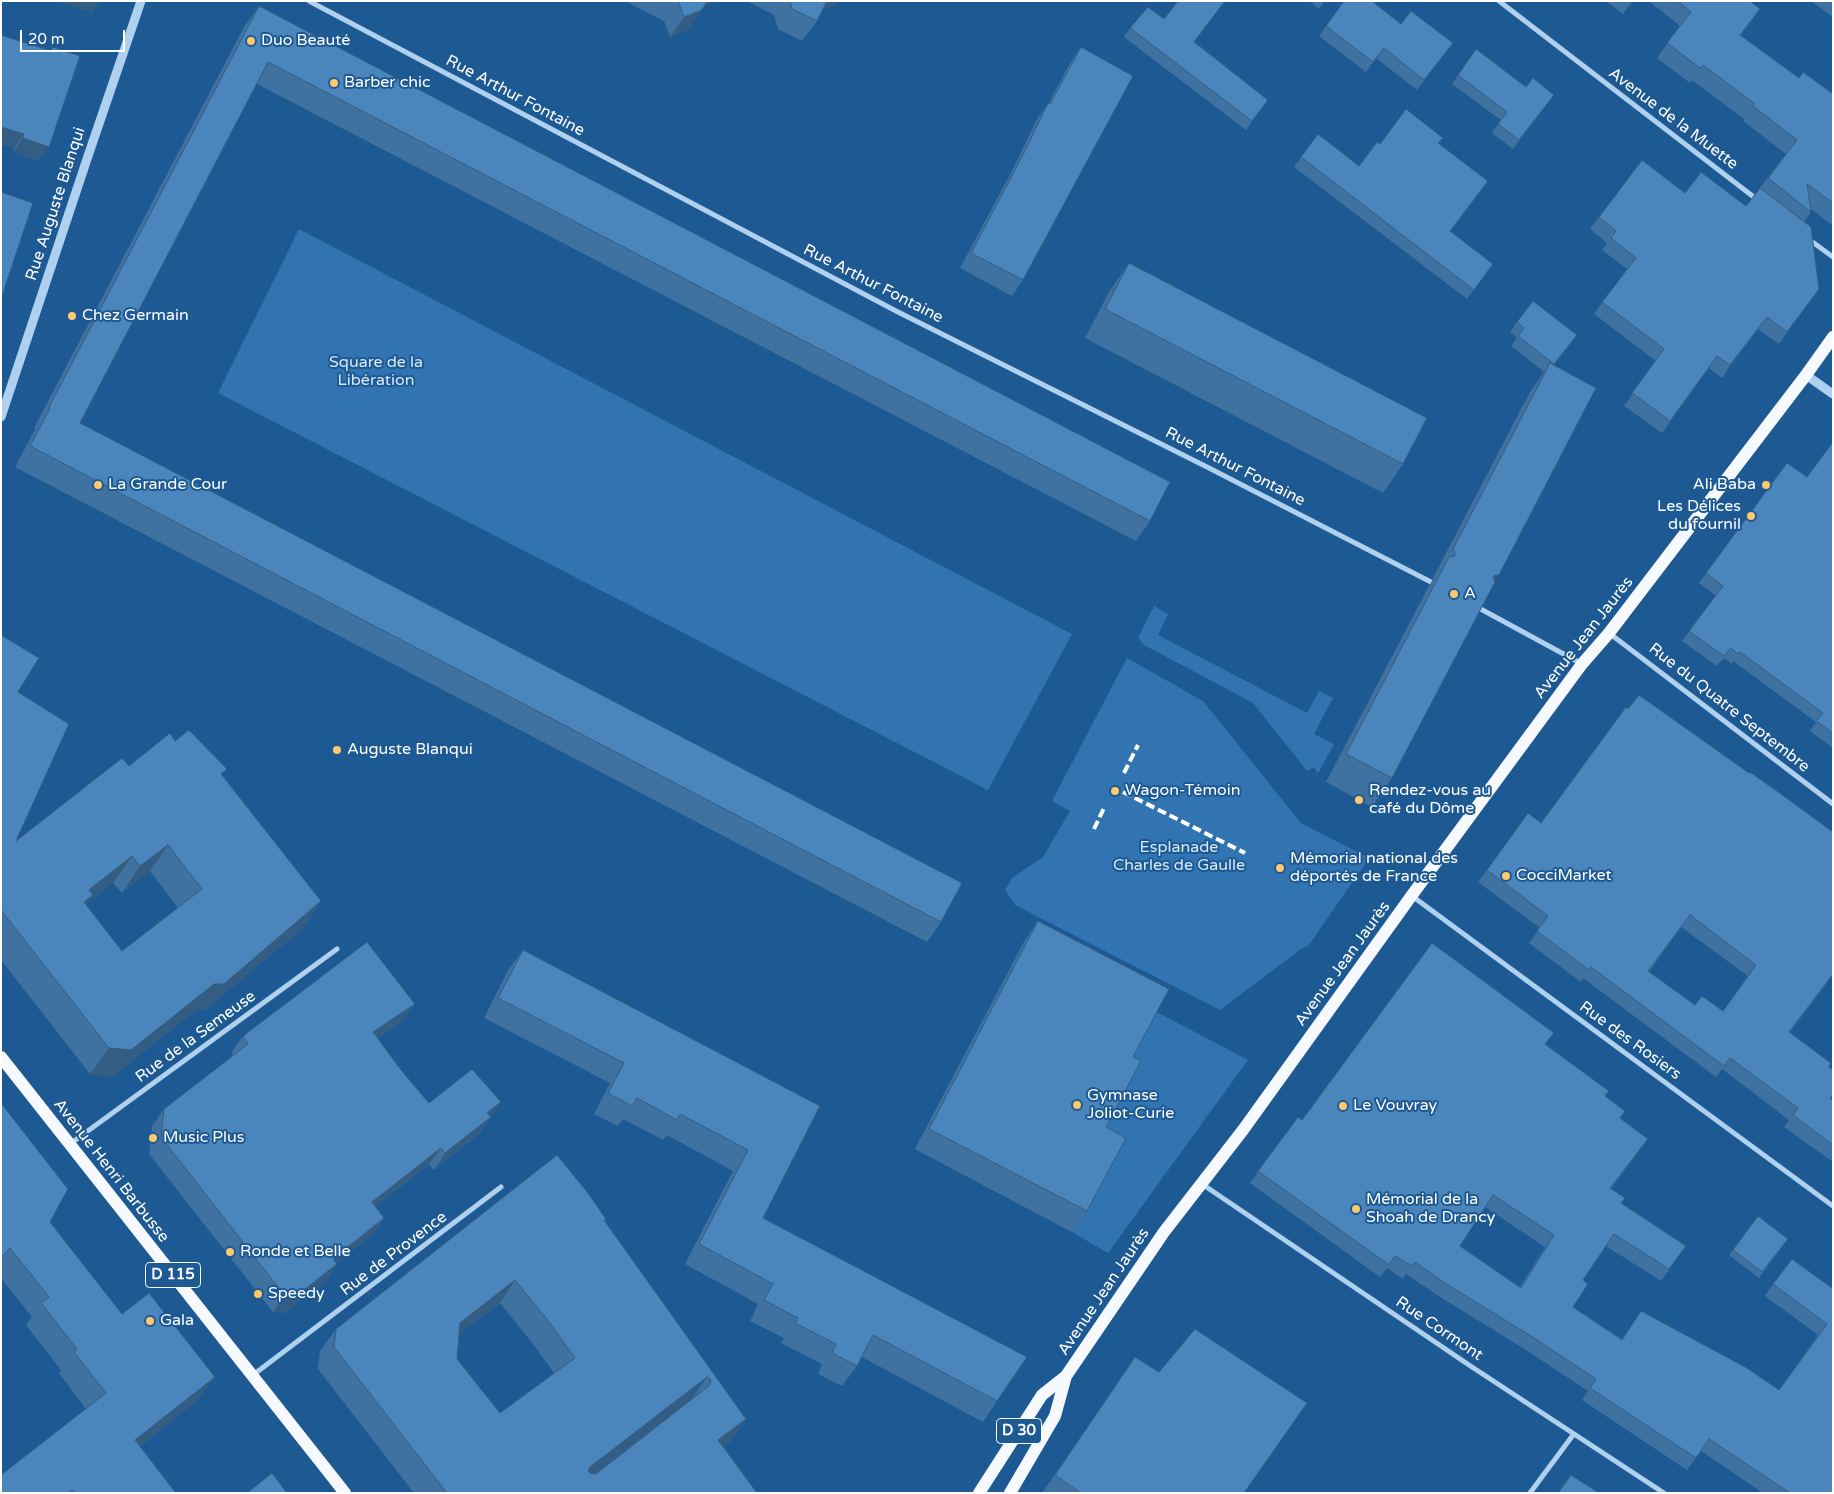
<!DOCTYPE html>
<html>
<head>
<meta charset="utf-8">
<style>
	body { margin:0 }
	#map { position:relative; width:1834px; height:1494px; overflow:hidden; background:#1d5993; font-family:"Varela Round",sans-serif }
	canvas { display:block }
	.frame { position:absolute; inset:0; border:2px solid #fff; pointer-events:none }
	.scale { position:absolute; left:20px; top:30px; width:105px; height:22px; box-sizing:border-box; border:2px solid #fff; border-top:0; padding-left:6px; font-size:15px; line-height:18px; white-space:nowrap; color:#fff; -webkit-text-stroke:4px #1d5993; paint-order:stroke }
</style>
</head>
<body>
<div id="map">
<canvas width="1834" height="1494"></canvas>
<div class="frame"></div>
<div class="scale">20 m</div>
</div>
<script>
const ctx = document.querySelector('canvas').getContext('2d');
ctx.lineJoin = 'round';
function fillPath(path, color) { ctx.fillStyle = color; ctx.fill(path, 'evenodd'); }
const toPath = rows => new Path2D(rows.map(r => 'M' + r).join(''));
function trace(path, color, width, dash) { ctx.strokeStyle = color; ctx.lineWidth = width; ctx.lineCap = dash ? 'butt' : 'round'; ctx.setLineDash(dash || []); ctx.stroke(path); }
function write(font, color, halo, rows, align = 'center') {
  ctx.font = font + ' "Varela Round",sans-serif'; ctx.lineWidth = 4; ctx.setLineDash([]); ctx.textBaseline = 'middle'; ctx.strokeStyle = halo; ctx.fillStyle = color; for (const [text, x, y, turn = 0] of rows) {
    ctx.save(); ctx.translate(x, y); ctx.rotate((+turn || 0) * Math.PI / 180); ctx.textAlign = isNaN(turn) ? turn : align; if (halo) ctx.strokeText(text, 0, 0); ctx.fillText(text, 0, 0); ctx.restore();
  }
}
fillPath(toPath([
	[299,229,1072,634,988,790,218,393],
	[1154,606,1168,614,1158,635,1307,713,1319,691,1333,698,1314,734,1334,744,1319,772,1317,772,1314,767,1307,771,1253,703,1144,645,1138,638],
	[1127,658,1203,701,1301,823,1369,858,1309,945,1301,949,1220,1010,1015,905,1005,890,1012,878,1043,857,1070,811,1052,801],
	[1024,942,1248,1060,1108,1253,1072,1232,915,1149]
]), '#3174b1');
trace(toPath([
	[309,1,896,311,1209,468,1431,582],
	[1499,1,1759,201],
	[1807,238,1833,257],
	[1477,607,1582,664],
	[1609,633,1833,804],
	[1412,896,1833,1206],
	[70,1144,337,949],
	[1202,1184,1469,1365,1664,1493],
	[253,1375,501,1187],
	[1530,1493,1573,1435]
]), '#afd0ee', 5);
trace(toPath([
	[1806,375,1833,394],
	[1,417,87,159,141,1]
]), '#afd0ee', 9);
trace(toPath([
	[1,1057,345,1493],
	[979,1493,1042,1395,1066,1376,1164,1232,1243,1130,1412,895,1582,664,1609,633,1806,375,1833,337],
	[1010,1493,1055,1416,1066,1376]
]), '#f6faff', 12);
trace(toPath([
	[1124,773,1138,745],
	[1123,792,1245,853],
	[1094,829,1104,808]
]), '#fff', 4, [9, 4]);
fillPath(toPath([
	[625,1,720,1,705,5,688,30,670,37,664,21],
	[747,1,837,1,834,6,823,9,817,21,802,41,778,29,774,15],
	[1310,1,1325,1,1319,9],
	[1606,1,1633,1,1623,14],
	[1649,1,1750,1,1750,24,1741,35,1799,78,1833,94,1833,226,1811,209,1811,212,1804,222,1819,289,1779,344,1758,329,1722,378,1709,368,1662,433,1624,406,1656,361,1594,314,1627,269,1602,250,1607,243,1590,229,1599,217,1685,193,1746,206,1786,154,1743,121,1744,119,1692,80,1690,83,1657,58,1680,26],
	[1811,1,1833,1,1833,17],
	[259,6,1150,521,1136,541,257,84,80,423,941,922,927,942,15,467,36,428,34,428,244,27],
	[1401,24,1453,43,1417,90,1376,58,1366,72,1319,36,1326,26],
	[1130,28,1195,42,1268,100,1246,130,1124,37],
	[1,35,50,51,53,47,39,161,13,152,14,148,1,144],
	[1081,47,1023,280,1012,296,960,268,1014,167,1037,119,1047,106,1070,63],
	[1476,49,1526,87,1554,95,1513,149,1492,133,1501,120,1452,84],
	[1443,138,1439,144,1488,181,1450,232,1493,264,1467,299,1294,167,1301,157,1359,166,1380,144],
	[1129,263,1403,464,1383,493,1085,338,1109,292],
	[1517,322,1577,335,1554,365,1494,581,1392,778,1372,807,1326,782,1429,586,1433,579,1433,578,1530,392,1544,372,1511,346,1517,338,1510,332],
	[1833,442,1833,748,1810,731,1816,722,1733,661,1732,664,1724,658,1717,666,1682,641,1716,596,1699,583,1787,463,1807,477],
	[1,635,18,692,16,841,129,766,175,741,223,776,321,901,303,928,205,1010,196,1010,112,1077,90,1074,1,960],
	[150,871,178,908,122,951,86,905,88,902,113,883,122,893],
	[1528,813,1541,823,1833,832,1833,975,1790,1032,1829,1067,1831,1098,1833,1100,1833,1162,1784,1127,1789,1120,1722,1069,1716,1077,1583,978,1581,982,1529,943,1540,928,1478,882],
	[1681,927,1748,976,1723,1011,1695,1005,1649,972],
	[1038,921,1133,1057,1106,1127,1087,1211,1072,1232,915,1149,1024,942],
	[523,950,820,1106,763,1218,997,1401,983,1422,862,1357,857,1366,842,1386,818,1374,822,1364,781,1343,784,1338,750,1321,758,1304,685,1264,733,1171,667,1135,663,1140,623,1119,618,1126,594,1114,610,1083,484,1018,508,970],
	[403,1021,378,1038,401,1070,429,1103,501,1102,479,1134,434,1170,429,1164,375,1207,384,1218,372,1235,336,1263,337,1264,326,1281,284,1313,273,1312,149,1154,152,1126,164,1109,233,1056,231,1053,243,1036],
	[1546,1045,1605,1096,1620,1118,1639,1151,1611,1189,1621,1203,1686,1246,1661,1281,1606,1246,1583,1280,1573,1307,1622,1339,1641,1311,1779,1390,1818,1335,1765,1296,1773,1284,1832,1288,1833,1493,1763,1493,1701,1451,1687,1470,1582,1400,1588,1391,1523,1348,1440,1297,1406,1274,1403,1279,1387,1268,1380,1277,1250,1183,1298,1117,1302,1120],
	[1485,1207,1545,1247,1520,1287,1460,1246],
	[1,1103,50,1222,122,1314,199,1399,140,1446,176,1493,1,1493,86,1409,59,1373,61,1370,26,1325,32,1317,1,1278],
	[1758,1216,1788,1239,1759,1278,1729,1255],
	[604,1221,746,1419,730,1442,724,1447,757,1493,414,1493,318,1369,320,1351,336,1329],
	[500,1303,533,1344,554,1373,500,1413,457,1359,459,1334],
	[663,1421,596,1474,595,1474],
	[1135,1357,1244,1493,1042,1493]
]), '#4072a1');
fillPath(toPath([
	[58,1,100,1,92,13],
	[704,1,720,1,701,6],
	[825,1,837,1,834,6,818,11],
	[1760,9,1750,24,1730,50,1740,35],
	[702,10,688,30,670,37,684,17],
	[1554,95,1548,103,1513,149,1519,140],
	[1,127,24,134,14,148,1,144],
	[23,138,49,147,39,161,13,152],
	[1767,317,1758,329,1722,378,1730,365],
	[1577,335,1570,345,1547,375,1554,364],
	[1495,575,1499,575,1479,603,1493,577],
	[168,845,150,871,122,893,140,866],
	[132,856,113,883,88,902,74,922,89,890],
	[321,901,303,928,205,1010,196,1010,112,1077,90,1074,109,1048,214,984],
	[415,1004,403,1021,362,1049,373,1032],
	[501,1102,479,1134,434,1170,445,1153,487,1113],
	[441,1148,429,1164,360,1219,372,1202],
	[384,1218,372,1235,321,1275,333,1259],
	[337,1264,326,1281,284,1313,273,1312,285,1296],
	[515,1280,500,1303,444,1346,460,1323],
	[215,1377,199,1399,120,1462,135,1440],
	[707,1377,691,1400,574,1490,590,1467],
	[746,1419,730,1442,703,1462,718,1440]
]), '#345d83');
const building = toPath([
	[678,1,707,1,702,10,684,17,678,1],
	[790,1,827,1,817,21,792,9,790,1],
	[1178,1,1225,1,1194,42,1268,100,1252,121,1130,28,1148,7,1164,19,1178,1],
	[1344,1,1372,1,1401,24,1411,11,1453,43,1424,80,1384,48,1373,62,1326,26,1344,1],
	[1678,1,1750,1,1760,9,1740,35,1799,78,1803,72,1833,94,1833,203,1807,184,1811,212,1768,178,1797,140,1753,106,1755,104,1703,65,1700,68,1667,43,1691,12,1678,1],
	[259,6,1170,482,1150,521,268,62,80,423,962,883,941,922,30,446,50,408,49,407,259,6],
	[1,35,51,51,53,47,80,56,49,147,23,138,24,134,1,127,1,35],
	[1081,47,1133,76,1023,280,971,253,1025,151,1048,103,1050,104,1081,47],
	[1476,49,1526,87,1533,78,1554,95,1519,140,1498,124,1507,112,1458,75,1476,49],
	[1406,109,1443,138,1438,143,1488,181,1450,231,1493,264,1474,290,1301,157,1318,134,1359,166,1377,142,1380,144,1406,109],
	[1642,160,1685,193,1701,172,1746,206,1760,188,1811,227,1819,289,1787,332,1767,317,1730,365,1717,356,1670,421,1632,393,1664,349,1602,302,1636,258,1611,238,1616,231,1599,217,1642,160],
	[1,192,33,203,1,299,1,192],
	[1129,263,1427,418,1403,464,1105,309,1129,263],
	[1533,301,1577,335,1554,364,1518,336,1524,328,1517,322,1533,301],
	[1550,363,1596,388,1499,575,1495,575,1493,577,1495,582,1392,778,1346,754,1449,557,1455,556,1455,553,1453,549,1550,363],
	[1833,442,1833,733,1816,721,1823,713,1740,652,1738,654,1731,648,1724,656,1689,631,1723,586,1706,573,1787,463,1807,477,1833,442],
	[1,635,39,658,18,692,69,724,16,841,122,758,129,766,170,733,175,741,189,730,227,769,221,774,321,901,224,984,214,984,131,1050,109,1048,1,910,1,635],
	[168,845,202,889,122,951,84,902,93,895,89,890,132,856,140,866,168,845],
	[1639,695,1749,773,1750,772,1781,794,1833,832,1833,974,1789,1032,1831,1063,1829,1067,1833,1070,1833,1095,1830,1098,1833,1100,1833,1145,1793,1115,1798,1108,1730,1058,1724,1066,1591,967,1589,970,1537,931,1548,916,1487,870,1528,813,1541,823,1626,707,1628,709,1639,695],
	[1690,915,1756,965,1723,1011,1702,996,1695,1005,1648,971,1690,915],
	[1038,921,1169,989,1133,1057,1141,1061,1106,1127,1126,1138,1087,1211,929,1129,1038,921],
	[367,942,415,1004,373,1032,401,1070,429,1103,472,1069,501,1102,487,1113,491,1117,445,1153,441,1148,372,1202,384,1218,333,1259,337,1264,296,1296,285,1296,161,1137,164,1109,248,1044,243,1036,367,942],
	[1432,943,1554,1033,1545,1044,1609,1091,1605,1096,1625,1111,1620,1118,1648,1139,1610,1188,1625,1198,1621,1203,1686,1246,1669,1269,1614,1234,1583,1280,1588,1284,1573,1307,1622,1340,1641,1311,1747,1368,1779,1390,1827,1324,1773,1284,1792,1259,1832,1288,1833,1287,1833,1493,1790,1493,1709,1439,1696,1458,1590,1388,1596,1379,1531,1336,1448,1285,1415,1262,1412,1266,1395,1256,1389,1265,1258,1171,1298,1117,1302,1120,1432,943],
	[1493,1195,1554,1235,1521,1288,1460,1246,1493,1195],
	[523,950,820,1106,763,1218,1027,1357,997,1401,873,1335,857,1366,832,1353,836,1344,795,1323,798,1318,764,1300,773,1284,699,1244,748,1150,680,1114,677,1120,637,1098,632,1106,608,1093,624,1063,498,998,523,950],
	[1,1103,68,1189,50,1222,122,1314,149,1293,215,1377,135,1440,176,1493,74,1493,72,1490,68,1493,1,1493,1,1475,106,1393,74,1352,77,1349,41,1303,49,1297,10,1248,1,1258,1,1103],
	[557,1155,588,1193,606,1219,604,1220,746,1419,718,1440,757,1493,447,1493,334,1347,336,1329,557,1155],
	[515,1280,549,1322,575,1358,500,1413,457,1359,460,1323,515,1280],
	[707,1377,711,1380,710,1385,596,1474,590,1473,588,1471,590,1467,707,1377],
	[1758,1216,1788,1239,1762,1272,1733,1250,1758,1216],
	[1195,1329,1307,1403,1244,1493,1081,1493,1055,1475,1135,1357,1159,1372,1195,1329],
	[272,1473,287,1493,247,1493,272,1473],
	[1571,1475,1599,1493,1558,1493,1571,1475]
]);
fillPath(building, '#4a85bb');
trace(building, '#345d83', 1);
for (const [x, y, r, color] of [
	[251,41,5,"#fdc96e"],
	[334,83,5,"#fdc96e"],
	[72,316,5,"#fdc96e"],
	[98,485,5,"#fdc96e"],
	[1766,485,5,"#fdc96e"],
	[1751,516,5,"#fdc96e"],
	[1454,594,5,"#fdc96e"],
	[337,750,5,"#fdc96e"],
	[1115,791,5,"#fdc96e"],
	[1359,800,5,"#fdc96e"],
	[1280,868,5,"#fdc96e"],
	[1506,876,5,"#fdc96e"],
	[1077,1105,5,"#fdc96e"],
	[1343,1106,5,"#fdc96e"],
	[153,1138,5,"#fdc96e"],
	[1356,1209,5,"#fdc96e"],
	[230,1252,5,"#fdc96e"],
	[258,1294,5,"#fdc96e"],
	[150,1321,5,"#fdc96e"]
]) { const dot = new Path2D(); dot.arc(x, y, r, 0, 2 * Math.PI); ctx.fillStyle = color; ctx.fill(dot); trace(dot, '#1d5993', 2); }
for (const [x, y, w] of [
	[173,1275,55],
	[1019,1431,45]
]) { const box = new Path2D(); box.roundRect(x - w / 2, y - 12.5, w, 25, 4); ctx.fillStyle = '#1d5993'; ctx.fill(box); trace(box, '#fff', 1); }
write('bold 15px', '#fff', null, [
	["D 115",173,1275],
	["D 30",1019,1431]
]);
write('16px', '#fff', '#1d5993', [
	["Duo Beauté",261,41],
	["Barber chic",344,83],
	["Chez Germain",82,316],
	["La Grande Cour",108,485],
	["Ali Baba",1756,485,"right"],
	["Les Délices",1741,507,"right"],
	["du fournil",1741,525,"right"],
	["A",1464,594],
	["Auguste Blanqui",347,750],
	["Wagon-Témoin",1125,791],
	["Rendez-vous au",1369,791],
	["café du Dôme",1369,809],
	["Mémorial national des",1290,859],
	["déportés de France",1290,877],
	["CocciMarket",1516,876],
	["Gymnase",1087,1096],
	["Joliot-Curie",1087,1114],
	["Le Vouvray",1353,1106],
	["Music Plus",163,1138],
	["Mémorial de la",1366,1200],
	["Shoah de Drancy",1366,1218],
	["Ronde et Belle",240,1252],
	["Speedy",268,1294],
	["Gala",160,1321]
], 'left');
write('16px', '#fff', '#1d5993', [
	["Rue Arthur Fontaine",515,96,28],
	["Avenue de la Muette",1673,119,37],
	["Rue Auguste Blanqui",56,204,-72],
	["Rue Arthur Fontaine",873,284,27],
	["Rue Arthur Fontaine",1235,467,27],
	["Avenue Jean Jaurès",1584,638,-52],
	["Rue du Quatre Septembre",1729,708,38],
	["Avenue Jean Jaurès",1343,964,-54],
	["Rue de la Semeuse",196,1037,-36],
	["Rue des Rosiers",1630,1041,36],
	["Avenue Henri Barbusse",111,1171,52],
	["Rue de Provence",394,1254,-37],
	["Avenue Jean Jaurès",1104,1292,-56],
	["Rue Cormont",1439,1329,34]
]);
write('16px', '#d5e9fa', '#1d5993', [
	["Square de la",376,363],
	["Libération",376,381],
	["Esplanade",1179,848],
	["Charles de Gaulle",1179,866]
]);
</script>
</body>
</html>
